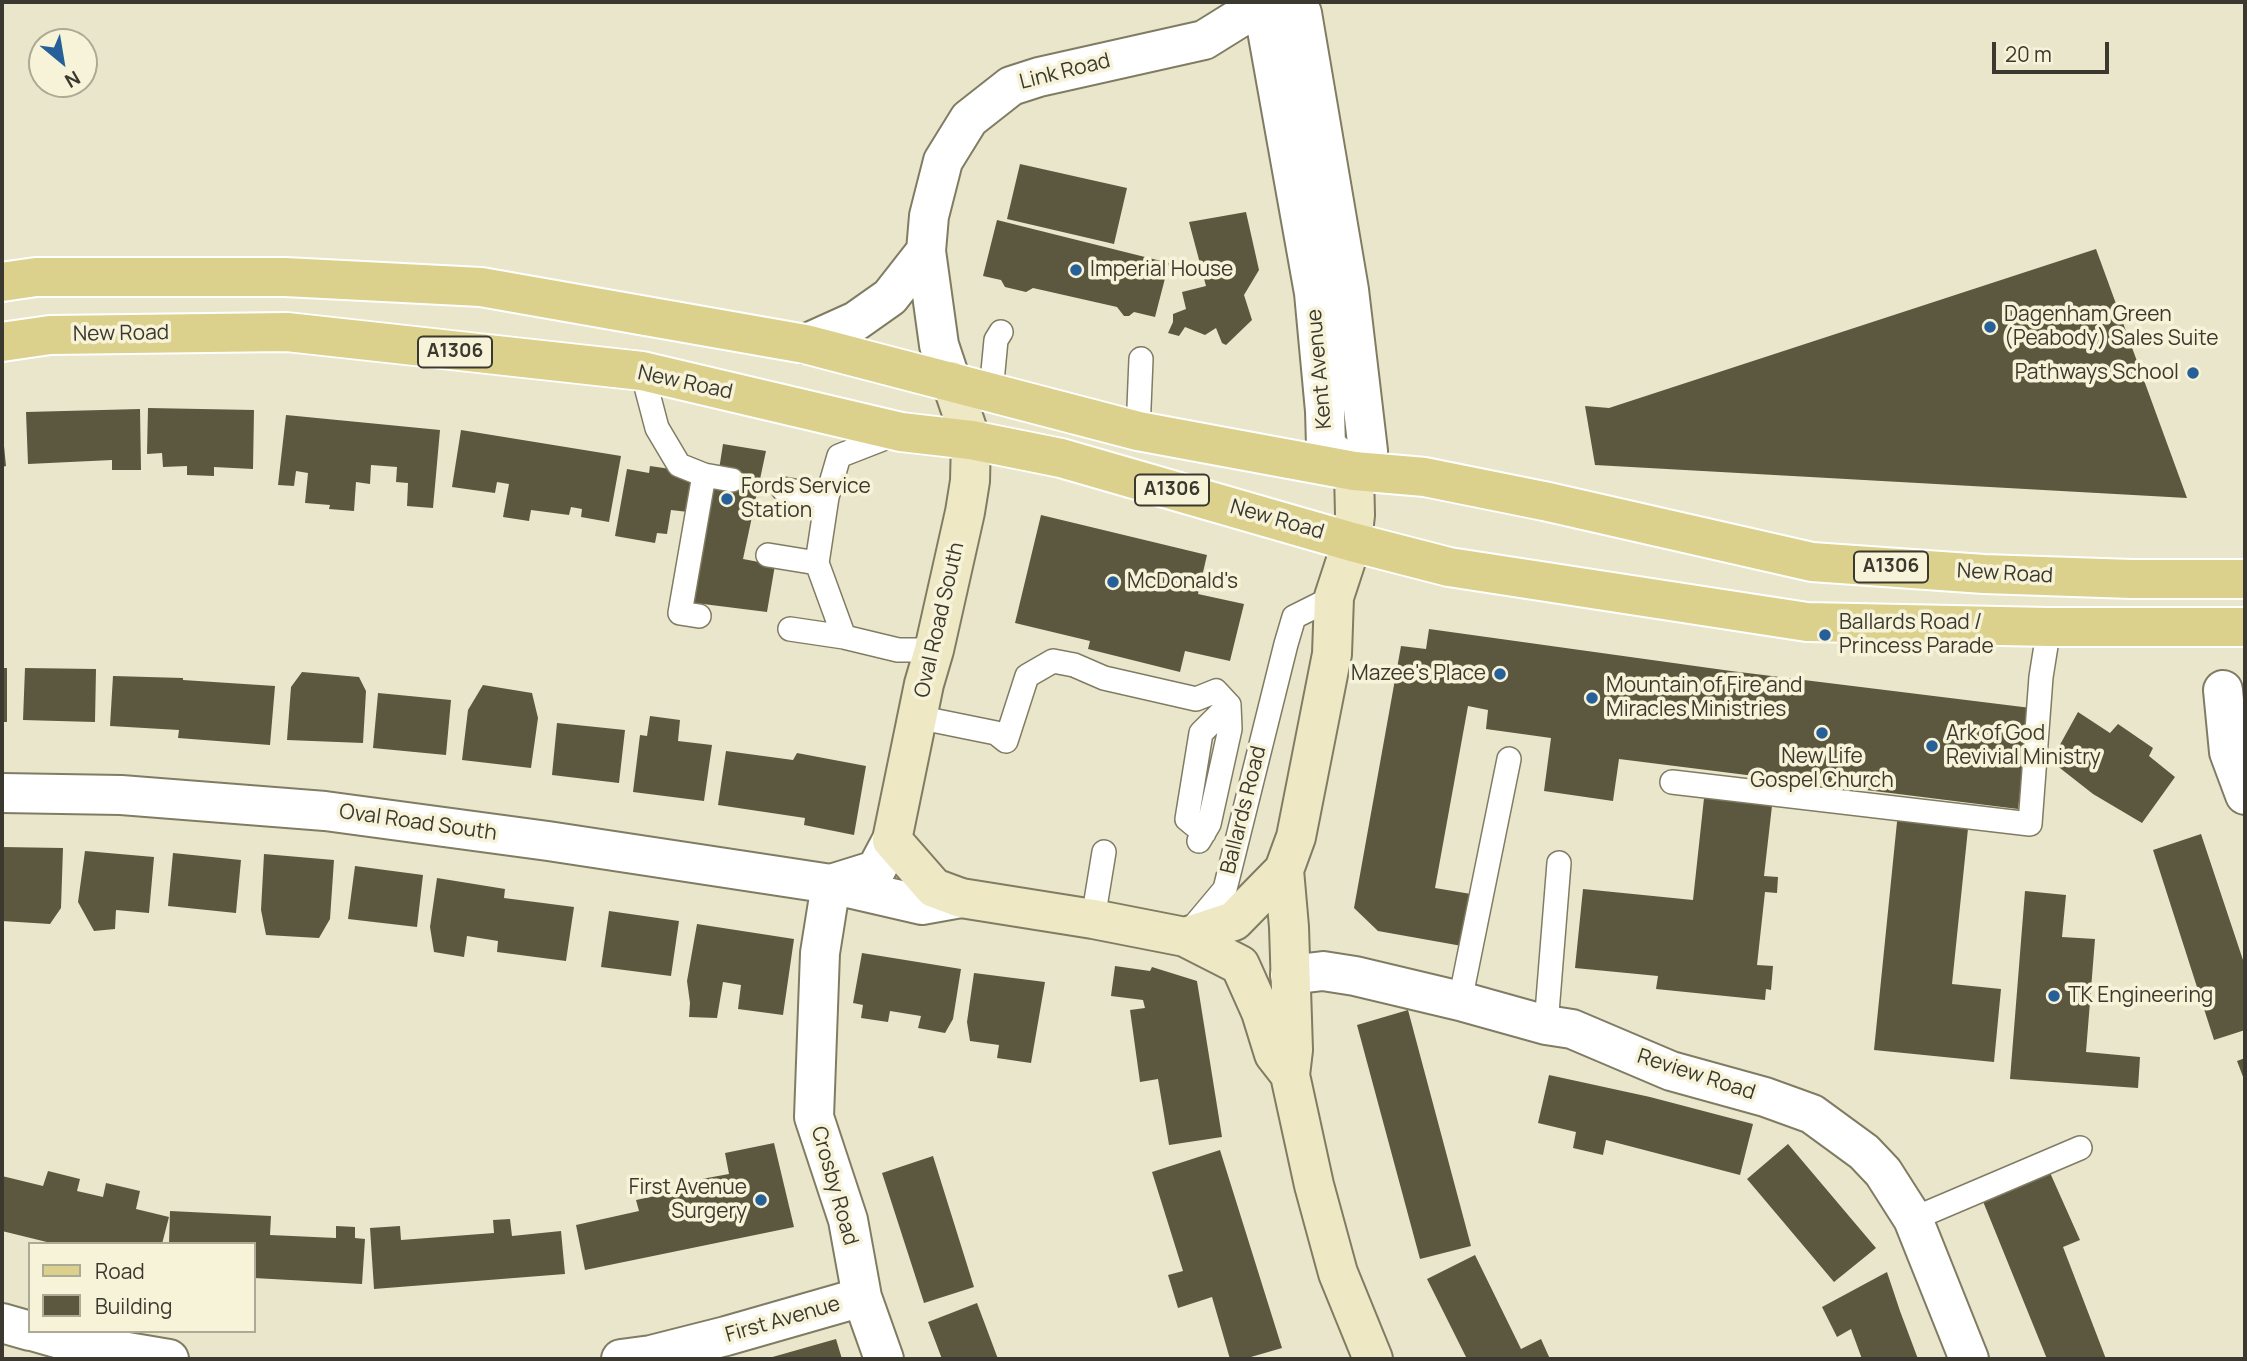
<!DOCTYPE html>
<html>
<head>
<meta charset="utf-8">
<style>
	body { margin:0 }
	#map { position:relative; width:2247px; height:1361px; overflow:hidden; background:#eae6cb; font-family:Manrope,sans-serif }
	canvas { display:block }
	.frame { position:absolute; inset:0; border:4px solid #3b392f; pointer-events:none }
	.legend { position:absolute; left:28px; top:1242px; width:228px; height:91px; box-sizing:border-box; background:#f7f3d8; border:2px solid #aca994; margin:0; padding:9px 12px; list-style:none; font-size:21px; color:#3b392f }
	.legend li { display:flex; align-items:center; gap:14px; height:35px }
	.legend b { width:35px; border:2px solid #aca994 }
	.north { position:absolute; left:28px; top:28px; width:70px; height:70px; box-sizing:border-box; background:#f7f3d8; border:2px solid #aca994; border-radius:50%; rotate:150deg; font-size:19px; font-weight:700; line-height:28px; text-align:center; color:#3b392f }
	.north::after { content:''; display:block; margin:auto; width:24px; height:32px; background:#276098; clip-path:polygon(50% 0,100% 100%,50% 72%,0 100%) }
	.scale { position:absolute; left:1992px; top:42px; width:117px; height:32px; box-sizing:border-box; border:4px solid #3b392f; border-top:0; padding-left:9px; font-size:21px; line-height:24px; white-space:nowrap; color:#3b392f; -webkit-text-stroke:5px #f7f3d8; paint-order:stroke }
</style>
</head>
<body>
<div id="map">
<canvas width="2247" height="1361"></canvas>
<div class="frame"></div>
<ul class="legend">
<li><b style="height:9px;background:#dcd18c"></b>Road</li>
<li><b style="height:19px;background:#5c5840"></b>Building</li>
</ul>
<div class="north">N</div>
<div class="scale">20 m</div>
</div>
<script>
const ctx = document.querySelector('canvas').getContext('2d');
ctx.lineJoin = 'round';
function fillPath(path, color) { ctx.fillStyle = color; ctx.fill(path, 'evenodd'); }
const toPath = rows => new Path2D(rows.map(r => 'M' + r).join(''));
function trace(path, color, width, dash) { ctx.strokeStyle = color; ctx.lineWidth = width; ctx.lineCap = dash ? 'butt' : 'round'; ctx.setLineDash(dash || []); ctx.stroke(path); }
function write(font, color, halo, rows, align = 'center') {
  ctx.font = font + ' Manrope,sans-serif'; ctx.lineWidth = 7; ctx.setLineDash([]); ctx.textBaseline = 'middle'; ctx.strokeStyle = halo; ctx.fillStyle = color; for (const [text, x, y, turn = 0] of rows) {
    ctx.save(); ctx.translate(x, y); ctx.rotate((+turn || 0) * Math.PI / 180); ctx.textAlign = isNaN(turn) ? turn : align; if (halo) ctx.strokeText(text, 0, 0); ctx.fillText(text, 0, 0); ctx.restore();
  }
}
fillPath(toPath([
	[1020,164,1127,188,1114,244,1007,219],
	[1246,212,1259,270,1244,295,1252,320,1226,345,1222,343,1216,328,1205,335,1185,327,1179,336,1168,333,1173,322,1173,314,1186,309,1182,292,1206,286,1189,222],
	[997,220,1169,263,1155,317,1134,312,1129,316,1124,316,1117,307,1033,288,1026,292,1005,287,1001,280,983,276],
	[2096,249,2187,498,1595,465,1585,406,1609,408],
	[148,408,254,410,253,469,214,467,214,476,187,475,187,466,163,467,162,453,147,454],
	[140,409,141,470,112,470,112,460,28,464,26,412],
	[286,415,440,430,433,508,407,506,408,483,396,482,397,467,371,465,370,484,356,482,354,511,329,509,330,505,305,503,308,473,296,471,294,486,278,485],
	[461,430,621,456,609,522,581,517,582,509,571,507,569,515,531,510,529,521,503,517,509,484,497,482,495,493,452,487],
	[723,444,766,451,743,559,775,565,767,612,687,602,697,513,671,510,667,534,657,533,655,543,615,536,627,469,649,473,650,466,718,476],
	[2,446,4,446,6,466,2,467],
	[1041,515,1207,555,1198,594,1244,604,1230,661,1185,651,1180,672,1088,649,1090,641,1015,623],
	[1429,629,1731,671,2031,708,2018,809,1619,759,1613,801,1544,791,1551,738,1486,729,1488,710,1468,706,1435,888,1471,894,1462,946,1378,931,1354,908,1401,646,1426,649],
	[2,668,7,668,7,722,2,722],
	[25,668,96,669,95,722,23,720],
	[302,672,359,677,366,691,363,743,287,740,291,687],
	[113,676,183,678,183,680,275,686,270,745,178,738,179,730,110,726],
	[483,685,532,693,538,718,531,768,462,760,468,710],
	[378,693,451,700,446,755,373,748],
	[2078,712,2110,733,2118,724,2153,748,2149,756,2175,777,2142,823,2093,794,2051,761],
	[650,716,680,720,678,741,712,745,704,801,633,792,640,735,647,736],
	[557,723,625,730,619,783,552,775],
	[726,751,793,760,797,753,866,766,854,835,804,825,805,818,718,805],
	[1705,789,1773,797,1764,876,1778,877,1777,893,1765,892,1757,965,1773,966,1771,990,1766,989,1765,1000,1656,989,1658,976,1575,968,1583,889,1693,900],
	[1898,812,1969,819,1952,984,2001,989,1994,1062,1874,1050],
	[2201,834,2245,966,2245,1030,2214,1040,2153,850],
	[2,847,63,848,61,908,50,924,2,921],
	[85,851,154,857,149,913,116,910,115,929,94,931,78,902],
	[173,853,241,860,236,913,168,906],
	[264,854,334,860,330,919,319,938,266,935,261,910],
	[355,866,423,875,417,927,348,919],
	[437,878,505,889,504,898,574,907,566,961,497,952,498,941,467,936,464,957,434,952,430,927],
	[2025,891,2066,895,2062,937,2095,939,2086,1052,2140,1057,2138,1088,2010,1079],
	[609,911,679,921,671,976,601,967],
	[697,924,794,939,783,1015,738,1009,741,985,723,982,717,1018,689,1017,690,1003,687,981],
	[862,953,961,969,953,1019,945,1033,918,1028,921,1016,890,1011,888,1022,861,1018,863,1005,853,1003],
	[1115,966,1150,971,1152,967,1197,981,1222,1137,1169,1145,1158,1079,1140,1082,1130,1010,1145,1008,1143,1000,1111,996],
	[974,973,1045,982,1031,1063,997,1058,999,1045,970,1041,967,1022],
	[1408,1010,1471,1246,1420,1259,1357,1025],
	[2245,1058,2245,1082,2237,1061],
	[1549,1075,1650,1097,1753,1124,1740,1175,1606,1140,1603,1155,1573,1148,1576,1132,1538,1123],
	[774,1143,794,1227,585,1270,576,1225,639,1211,636,1200,698,1187,696,1180,729,1174,725,1153],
	[1788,1144,1876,1248,1834,1282,1747,1179],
	[1220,1150,1282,1348,1244,1359,1230,1359,1212,1297,1178,1308,1168,1275,1183,1271,1152,1172],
	[933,1156,974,1287,924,1303,882,1173],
	[2047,1166,2080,1240,2063,1247,2106,1359,2047,1359,1980,1194],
	[48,1171,80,1179,77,1191,103,1197,106,1183,140,1191,136,1209,169,1217,162,1244,55,1244,2,1231,2,1176,43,1186],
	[170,1211,271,1216,270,1235,336,1238,336,1226,355,1227,355,1238,365,1239,362,1284,254,1278,254,1244,169,1244],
	[510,1219,512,1236,561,1231,565,1274,374,1289,370,1228,400,1226,401,1240,494,1233,493,1220],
	[1475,1255,1521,1349,1541,1339,1550,1359,1467,1359,1427,1279],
	[1887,1272,1900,1311,1918,1359,1862,1359,1851,1329,1837,1337,1822,1307],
	[977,1303,998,1359,942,1359,928,1322],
	[836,1339,842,1359,769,1359,769,1358]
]), '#5c5840');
const service = toPath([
	[642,371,657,428,679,465,704,475,680,613,699,616],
	[991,392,996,340,1001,332],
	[1138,431,1141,359],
	[704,475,732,480],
	[783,489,827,497,839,456,898,433],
	[827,497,817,563,844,637],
	[768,555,817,563],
	[790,629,844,637,898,650,934,650],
	[917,717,996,733,1006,741,1027,676,1053,661,1074,665,1104,678,1196,699,1216,691,1229,705,1230,729,1209,824,1199,841],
	[1672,782,2030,824,2041,677,2049,627],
	[1204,833,1187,819,1201,733,1229,705],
	[1093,919,1104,852],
	[1189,932,1225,889,1286,644,1294,617,1334,597],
	[1460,1001,1509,759],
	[1546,1025,1559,863],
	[1913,1219,2080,1148]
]);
const minor = toPath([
	[1262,2,1314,293,1325,411,1326,446,1354,471,1368,451,1349,290,1302,13,1295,2],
	[805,344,856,321,890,297,926,251],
	[951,381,939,345,926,251,929,216,943,161,969,119,1011,86,1039,77,1204,40,1241,17,1264,12,1287,18],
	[2223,690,2229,752,2245,795],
	[2,793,121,795,325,811,548,841,831,884,922,905,961,898],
	[831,884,820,953,814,1117,848,1220,862,1297,884,1359],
	[831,884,876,870,892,840],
	[1290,975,1323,971,1355,976,1460,1001,1546,1025,1572,1029,1671,1071,1765,1097,1812,1114,1864,1152,1883,1172,1913,1219,1969,1359],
	[2,1323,30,1331],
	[32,1331,74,1343,169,1359],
	[621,1359,651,1355,726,1336,862,1297]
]);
const secondary = toPath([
	[951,381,971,440,970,481,965,512,934,650,924,684,892,840,934,888,961,898,1093,919,1185,937,1234,921,1284,870],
	[1354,471,1355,515,1352,542,1334,597,1332,654,1296,837,1284,870,1289,927,1293,1050,1290,1075,1314,1185,1338,1273,1373,1359],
	[1185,937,1240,965,1261,1012,1274,1054,1288,1072]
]);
const primary = toPath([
	[2,282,36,277,285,277,481,287,805,344,1138,431,1354,471,1425,477,1544,501,1812,562,1984,574,2132,579,2245,579],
	[2,342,50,335,287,332,642,371,901,432,971,440,1061,458,1352,542,1449,567,1807,622,2049,627,2245,627]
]);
trace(service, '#807c63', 26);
trace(minor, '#807c63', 42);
trace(secondary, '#807c63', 42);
trace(primary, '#fff', 42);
trace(service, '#fff', 23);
trace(minor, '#fff', 38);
trace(secondary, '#eee8c5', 38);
trace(primary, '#dcd18c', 38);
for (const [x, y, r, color] of [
	[1076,270,7,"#276098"],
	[1990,327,7,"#276098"],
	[2193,373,7,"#276098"],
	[727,499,7,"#276098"],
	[1113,582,7,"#276098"],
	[1825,635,7,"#276098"],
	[1500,674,7,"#276098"],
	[1592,698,7,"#276098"],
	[1822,733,7,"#276098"],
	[1932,746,7,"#276098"],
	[2054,996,7,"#276098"],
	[761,1200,7,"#276098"]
]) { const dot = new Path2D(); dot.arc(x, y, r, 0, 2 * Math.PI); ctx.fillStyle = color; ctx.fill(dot); trace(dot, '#f7f3d8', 2.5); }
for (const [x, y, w] of [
	[455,352,74],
	[1172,490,74],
	[1891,567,74]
]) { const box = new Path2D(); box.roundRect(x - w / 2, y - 15.5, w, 31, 5); ctx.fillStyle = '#f7f3d8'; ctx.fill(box); trace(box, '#3b392f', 2); }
write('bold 19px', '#3b392f', null, [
	["A1306",455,352],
	["A1306",1172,490],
	["A1306",1891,567]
]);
write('21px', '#3b392f', '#f7f3d8', [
	["Link Road",1065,72,-14],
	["New Road",121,334,-1],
	["Kent Avenue",1320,369,-95],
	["New Road",685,383,12],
	["New Road",1277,520,16],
	["New Road",2005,574,3],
	["Oval Road South",940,620,-77],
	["Ballards Road",1244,810,-76],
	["Oval Road South",418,823,8],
	["Review Road",1696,1075,18],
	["Crosby Road",834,1186,74],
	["First Avenue",783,1320,-16]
]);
write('21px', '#3b392f', '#f7f3d8', [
	["Imperial House",1090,270],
	["Dagenham Green",2004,315],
	["(Peabody) Sales Suite",2004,339],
	["Pathways School",2179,373,"right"],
	["Fords Service",741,487],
	["Station",741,511],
	["McDonald's",1127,582],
	["Ballards Road /",1839,623],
	["Princess Parade",1839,647],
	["Mazee's Place",1486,674,"right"],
	["Mountain of Fire and",1606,686],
	["Miracles Ministries",1606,710],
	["Ark of God",1946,734],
	["Revivial Ministry",1946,758],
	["New Life",1822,757,"center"],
	["Gospel Church",1822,781,"center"],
	["TK Engineering",2068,996],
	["First Avenue",747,1188,"right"],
	["Surgery",747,1212,"right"]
], 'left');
</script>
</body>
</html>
